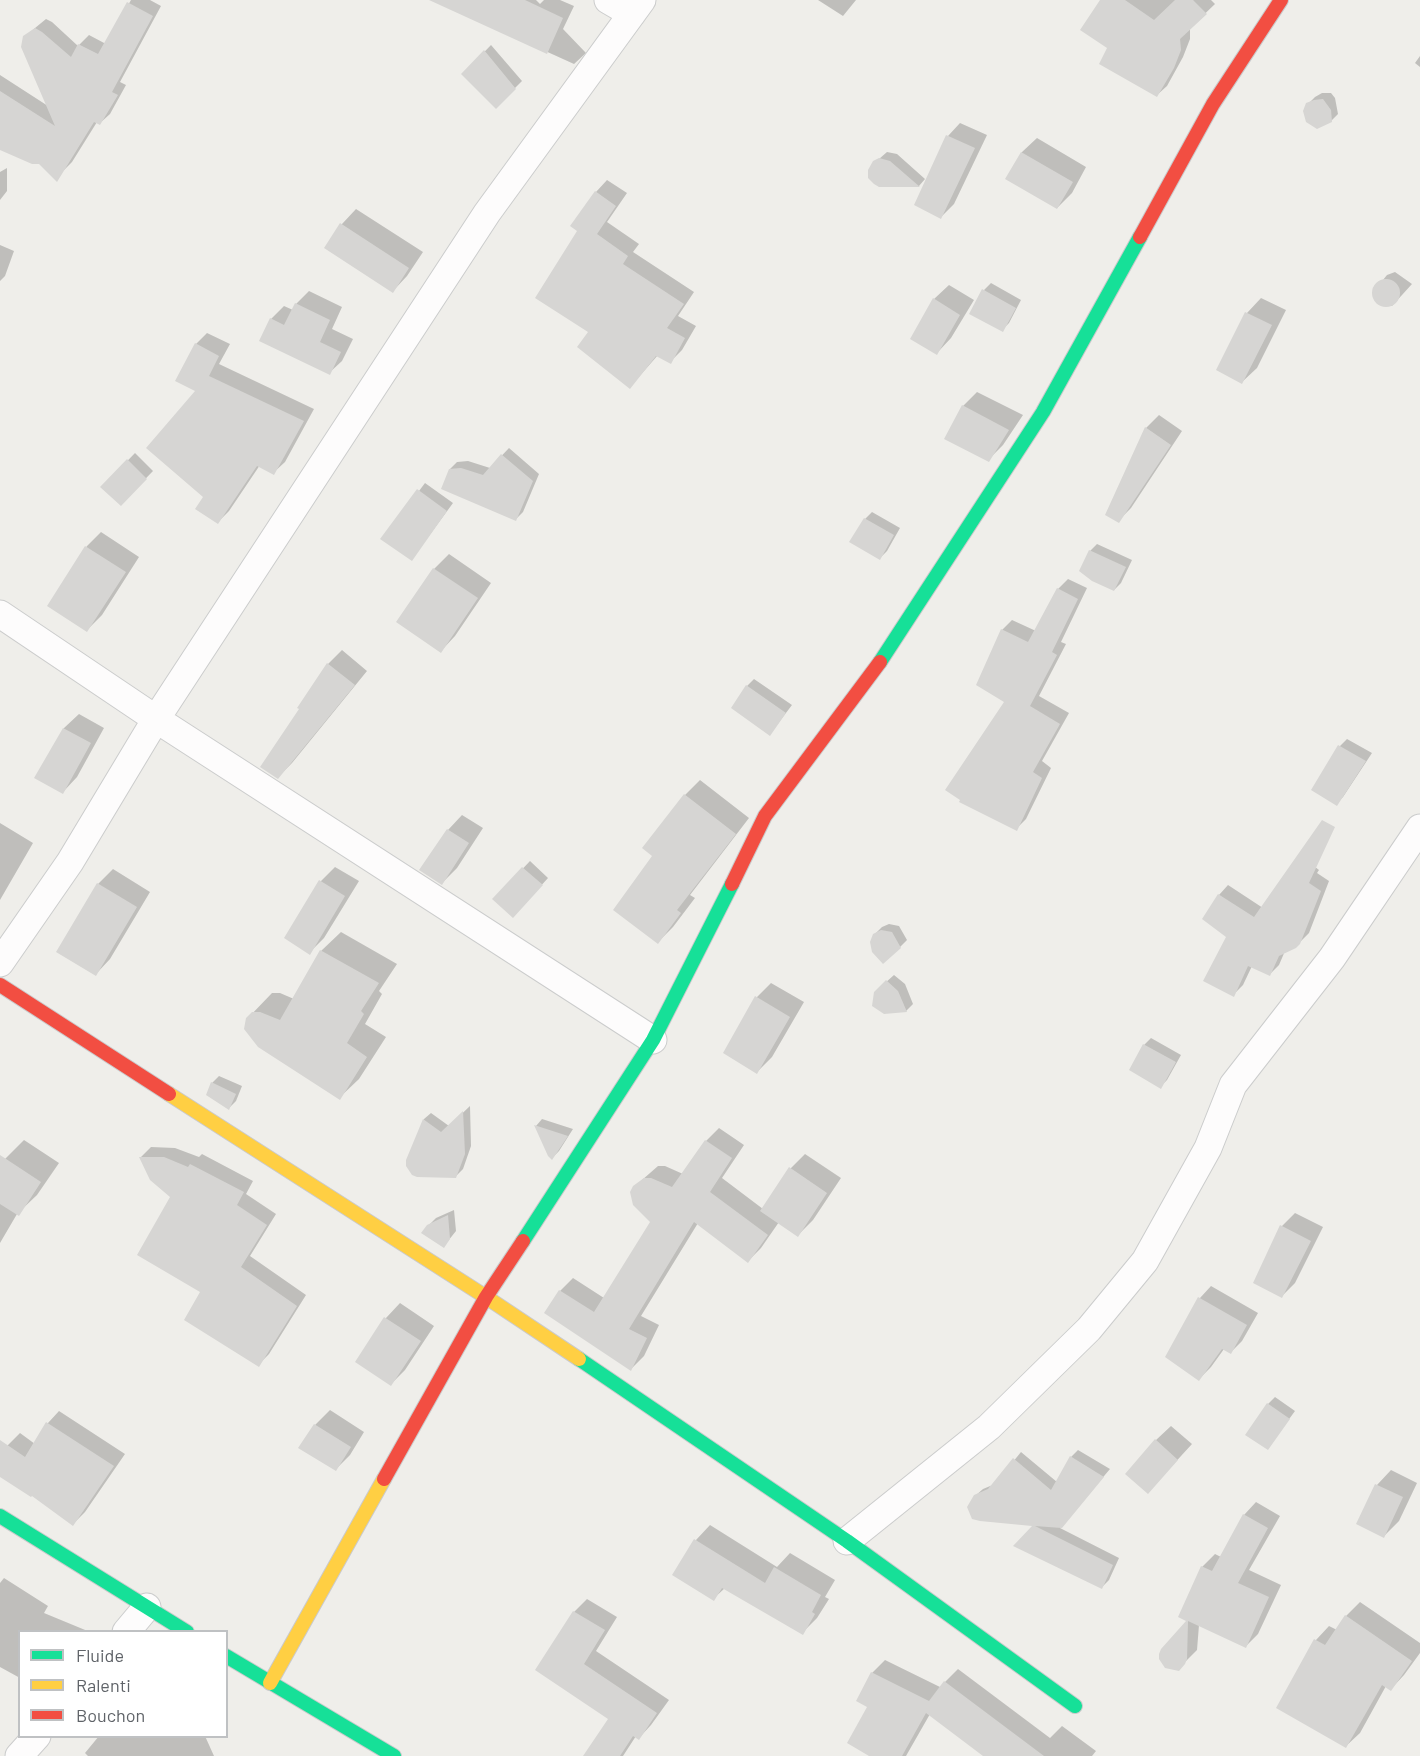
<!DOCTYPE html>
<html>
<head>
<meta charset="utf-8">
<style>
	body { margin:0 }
	#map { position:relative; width:1420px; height:1756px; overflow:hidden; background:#efeeea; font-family:Barlow,sans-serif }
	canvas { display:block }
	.legend { position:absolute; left:18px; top:1630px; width:210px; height:108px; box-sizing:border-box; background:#fff; border:2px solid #bfc1c3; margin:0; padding:8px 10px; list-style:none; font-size:18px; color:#5f6368 }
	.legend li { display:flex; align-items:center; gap:12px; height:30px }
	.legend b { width:30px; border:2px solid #bfc1c3 }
</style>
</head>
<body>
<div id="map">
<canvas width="1420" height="1756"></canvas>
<ul class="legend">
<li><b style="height:8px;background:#16e098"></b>Fluide</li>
<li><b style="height:8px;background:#ffcf43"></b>Ralenti</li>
<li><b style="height:8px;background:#f24e42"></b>Bouchon</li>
</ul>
</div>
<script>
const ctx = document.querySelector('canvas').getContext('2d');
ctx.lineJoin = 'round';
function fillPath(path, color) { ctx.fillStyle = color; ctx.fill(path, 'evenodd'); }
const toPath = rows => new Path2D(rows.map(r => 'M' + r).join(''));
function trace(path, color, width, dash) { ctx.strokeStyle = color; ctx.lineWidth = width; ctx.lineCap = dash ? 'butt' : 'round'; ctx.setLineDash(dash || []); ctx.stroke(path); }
fillPath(toPath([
	[131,0,150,0,161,6,120,82,126,85,110,114,100,123,97,122,72,162,62,172,0,147,0,75,48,106,24,37,46,19,52,22,78,46,89,35,106,44],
	[452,0,536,0,540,4,544,0,560,0,574,6,563,29,586,53,574,64,446,6],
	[818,0,856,0,843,16],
	[1101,0,1211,0,1215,4,1190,28,1190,39,1183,57,1167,86,1157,95,1109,48],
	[491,45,522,81,496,107,463,74],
	[1420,56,1420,67,1415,63],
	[1322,93,1331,93,1335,98,1338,114,1331,121,1308,104,1315,97],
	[960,123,987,135,954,204,941,217,948,136],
	[1037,138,1086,167,1072,193,1057,208,1007,178,1022,152],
	[887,152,897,154,925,179,919,186,880,185,871,166],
	[7,168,7,191,0,200,0,172],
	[607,180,627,193,607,222,639,244,633,252,694,292,678,316,696,326,682,350,670,362,658,355,630,387,590,331,579,231,596,192],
	[356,209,423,252,407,276,393,291,326,248,342,224],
	[0,245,14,251,5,276,0,281],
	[1395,272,1412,284,1392,306,1377,304,1374,291,1387,275],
	[991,283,1021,300,1009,323,1002,330,984,290],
	[949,285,974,300,951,338,937,353,934,299],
	[309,291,342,307,332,329,353,339,342,361,329,373,261,340,271,319,284,306,293,310,296,304],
	[1261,298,1286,310,1257,368,1242,382,1247,313],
	[207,333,230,344,219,364,314,409,285,462,273,473,260,465,229,511,218,522,205,497,197,391,196,344],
	[977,392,1023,415,1003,445,988,460,963,406],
	[1159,415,1182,431,1131,508,1118,521,1146,428],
	[509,448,539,474,523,512,516,519,450,469,457,462,468,461,490,468],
	[135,453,153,471,121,504,102,487],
	[425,483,453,503,412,559,383,539],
	[872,512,900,528,887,551,880,558,865,519],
	[101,532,139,557,102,615,87,630,49,605,87,546],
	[1097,544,1132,560,1121,583,1114,590,1081,571,1090,551],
	[449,554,491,583,455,636,441,651,434,569],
	[1068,579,1087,588,1061,642,1066,644,1039,696,1069,713,1042,761,1051,768,1026,819,1016,829,1002,630,1012,620,1036,631,1058,589],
	[342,650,367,671,292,763,278,777,301,709,299,708,328,664],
	[754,679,792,705,770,734,747,686],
	[79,714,104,728,77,777,63,792,36,778,64,728],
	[1347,739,1372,753,1343,797,1336,804,1313,790,1340,746],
	[700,780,749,818,690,895,695,898,673,927,658,942,654,856,644,848,685,795],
	[462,815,483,828,457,868,442,883,448,830],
	[0,823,33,843,0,900],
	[1301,856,1319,870,1317,873,1329,881,1309,933,1295,947,1285,951,1279,965,1270,974,1252,966,1243,985,1233,995,1228,936,1219,895,1228,885,1263,908],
	[530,861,548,878,520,909,494,899],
	[335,867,359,881,324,938,309,953,321,881],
	[113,869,150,892,110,959,96,974,98,884],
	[889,924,899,926,907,940,900,947,874,935,882,927],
	[341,932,397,964,379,991,382,994,365,1024,386,1037,359,1079,339,1098,247,1019,272,993,280,993,294,999,321,951],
	[894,975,905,984,913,1004,906,1011,875,992],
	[771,983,804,1002,772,1057,757,1072,757,997],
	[1151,1038,1181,1055,1167,1080,1160,1087,1144,1045],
	[219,1076,242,1086,236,1101,229,1108,212,1083],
	[470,1106,471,1146,463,1169,456,1176,407,1161,424,1119,431,1113,449,1126],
	[542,1119,573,1129,559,1151,552,1158,536,1126],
	[719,1128,744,1145,722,1178,763,1209,791,1168,805,1154,841,1178,813,1220,798,1235,779,1222,761,1248,748,1261,698,1223,641,1316,659,1325,644,1356,631,1369,560,1291,573,1278,604,1298,652,1221,634,1187,658,1166,665,1166,683,1174,706,1141],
	[24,1140,59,1163,37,1195,17,1214,0,1243,0,1167,5,1159],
	[151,1147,175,1148,199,1157,202,1154,253,1181,246,1194,276,1214,250,1256,306,1295,269,1354,258,1365,202,1291,172,1197,141,1157],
	[454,1210,456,1231,444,1246,428,1226,436,1218],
	[1295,1213,1323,1227,1295,1283,1282,1296,1282,1226],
	[1211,1286,1258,1313,1242,1341,1230,1353,1224,1349,1211,1367,1199,1379,1200,1298],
	[400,1303,434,1326,405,1370,391,1384,357,1361,386,1318],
	[1275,1397,1295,1411,1268,1448,1268,1404],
	[330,1410,364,1432,350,1455,336,1469,315,1425],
	[59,1411,125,1454,85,1512,73,1524,32,1494,0,1475,0,1458,8,1445,20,1433,35,1444,48,1423],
	[1171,1426,1192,1444,1148,1492,1156,1440],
	[1078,1450,1110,1469,1060,1528,1119,1558,1109,1580,1102,1587,1016,1545,1036,1524,975,1496,983,1489,995,1484,1021,1452,1057,1482,1071,1457],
	[1391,1470,1417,1483,1399,1521,1384,1536,1377,1485],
	[1256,1502,1280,1516,1249,1570,1281,1585,1258,1634,1246,1646,1199,1625,1197,1650,1178,1669,1162,1649,1189,1620,1202,1567,1215,1554,1221,1557,1244,1515],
	[710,1525,777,1567,790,1553,835,1580,825,1597,829,1599,817,1618,802,1633,725,1588,713,1599,696,1540],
	[4,1578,48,1606,44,1613,90,1632,20,1632,20,1678,0,1667,0,1583],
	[587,1599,617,1617,596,1651,669,1700,651,1725,639,1738,636,1736,623,1756,584,1756,610,1719,537,1669,574,1612],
	[1360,1602,1420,1643,1420,1653,1404,1675,1391,1689,1386,1686,1360,1733,1346,1746,1278,1707,1316,1640,1329,1626,1337,1630,1346,1616],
	[885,1660,940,1687,958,1669,1050,1738,1062,1726,1096,1751,1092,1756,986,1756,930,1714,906,1756,872,1756,869,1706,872,1673],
	[99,1736,205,1736,214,1756,88,1756,85,1753]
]), '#0003');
fillPath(toPath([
	[429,0,525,0,563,18,547,54],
	[1100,0,1125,0,1154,20,1175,0,1193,0,1207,14,1180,39,1181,50,1174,68,1157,97,1099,64,1107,48,1080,30],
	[127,2,153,16,112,92,118,95,100,125,94,122,57,182,39,164,32,164,0,150,0,91,55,126,21,47,23,36,35,28,42,32,71,57,78,44,98,54],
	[484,50,516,89,496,109,461,74],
	[1323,99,1331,110,1332,122,1317,129,1306,122,1303,111,1306,103,1314,100],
	[946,135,975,148,941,219,914,205],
	[1021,152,1073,182,1057,209,1005,179],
	[879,158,890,161,920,187,879,187,874,184,868,178,868,170,873,161],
	[595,191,616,206,597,234,628,256,623,264,684,304,667,328,685,338,671,364,656,356,630,389,577,347,588,332,535,298,577,231,570,226],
	[340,223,409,268,393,293,324,248],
	'1372 293a14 14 0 1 1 28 0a14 14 0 1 1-28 0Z',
	[982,289,1016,308,1003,332,969,314],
	[933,298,960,315,937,355,910,339],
	[295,303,330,320,320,342,341,352,330,375,259,341,270,318,284,325],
	[1245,312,1272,325,1242,384,1216,370],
	[195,343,219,356,209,376,304,421,274,475,257,466,218,524,195,509,203,497,146,448,195,391,175,381],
	[962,405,1009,430,989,462,944,439],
	[1145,427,1171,445,1119,523,1105,515],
	[501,454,533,481,516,521,441,489,449,469,461,468,483,475],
	[127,459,147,479,121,506,100,487],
	[417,489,447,511,412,561,380,539],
	[864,518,894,535,880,560,849,542],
	[85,546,126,572,87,632,47,606],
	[1089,550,1126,567,1114,591,1092,581,1079,571],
	[433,568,478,598,441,653,396,622],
	[1057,588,1078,599,1052,652,1057,655,1030,706,1060,724,1033,772,1042,778,1017,831,959,802,960,800,945,790,1004,702,976,685,1001,629,1028,642],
	[327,663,355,685,278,779,260,767,299,709,297,708],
	[746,685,786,713,770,736,731,708],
	[63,728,91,743,63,794,34,778],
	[1338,745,1366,761,1337,806,1311,790],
	[684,794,736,834,677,910,681,913,658,944,613,910,652,856,642,848],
	[1322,820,1335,827,1309,883,1321,891,1300,944,1296,948,1279,956,1270,976,1248,966,1234,997,1203,981,1226,937,1202,919,1218,894,1254,917],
	[447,829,469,843,442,885,419,870],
	[522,867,543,885,513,918,492,899],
	[319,880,345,896,310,955,284,938],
	[97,883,137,907,96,976,56,952],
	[881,930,892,932,901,948,883,964,872,952,870,942,873,934],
	[320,950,379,983,361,1011,364,1014,347,1043,367,1057,340,1100,258,1047,244,1029,246,1018,252,1012,260,1012,280,1020],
	[886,980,898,991,907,1012,884,1014,872,1006,874,992],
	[755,996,790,1017,757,1074,723,1053],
	[1143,1044,1176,1062,1161,1089,1129,1070],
	[211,1082,236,1094,229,1110,206,1095],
	[463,1111,465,1154,456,1178,417,1177,412,1175,406,1166,406,1160,423,1119,441,1132],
	[534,1125,568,1136,552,1160,548,1156],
	[705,1140,732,1158,710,1192,768,1235,748,1263,694,1222,629,1329,647,1338,631,1371,544,1313,559,1290,594,1312,650,1222,633,1205,630,1192,633,1186,644,1178,651,1178,672,1187],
	[0,1155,41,1182,19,1216,0,1204],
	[139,1157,164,1157,188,1167,190,1164,244,1192,237,1205,267,1225,241,1267,297,1306,259,1367,184,1320,200,1292,137,1255,170,1197,150,1180],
	[789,1167,827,1193,798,1237,760,1211],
	[448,1215,450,1239,444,1248,421,1233,427,1225],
	[1280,1225,1311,1241,1282,1298,1253,1283],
	[1198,1297,1247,1325,1231,1354,1222,1349,1199,1381,1165,1357],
	[384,1317,421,1341,391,1386,355,1362],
	[1267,1403,1290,1419,1268,1450,1245,1435],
	[46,1422,114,1466,73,1526,32,1496,31,1497,0,1477,0,1440,25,1457],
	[314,1424,351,1447,336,1471,298,1448],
	[1155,1439,1178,1460,1148,1494,1125,1474],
	[1070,1456,1104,1477,1062,1528,1035,1526,1113,1565,1102,1589,1013,1546,1032,1526,980,1521,972,1519,967,1507,974,1495,988,1489,1013,1458,1051,1490],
	[1375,1484,1403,1497,1384,1538,1356,1524],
	[1243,1514,1268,1528,1238,1583,1269,1597,1246,1648,1188,1621,1187,1659,1185,1664,1179,1671,1165,1668,1159,1659,1159,1654,1161,1649,1186,1621,1178,1617,1201,1566,1212,1571],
	[694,1539,765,1583,774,1567,821,1595,812,1612,815,1614,803,1635,722,1588,714,1601,672,1575],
	[573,1611,605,1630,584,1664,657,1713,639,1740,633,1736,620,1756,583,1756,608,1719,535,1670],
	[1345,1615,1412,1661,1391,1691,1382,1685,1346,1748,1276,1708,1314,1639,1325,1645],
	[871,1672,929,1701,944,1681,1044,1756,983,1756,926,1713,902,1756,869,1756,847,1743,867,1707,856,1701]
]), '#d6d5d3');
const street = toPath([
	[608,0,632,14],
	[0,614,156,719,653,1040],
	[0,963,70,862,156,719,487,213,642,0],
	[847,1541,989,1427,1089,1329,1145,1261,1208,1148,1233,1085,1332,958,1420,828],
	[126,1632,147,1607],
	[19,1756,37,1736]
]);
const fast = toPath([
	[880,662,1043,412,1140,237],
	[523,1241,653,1040,732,884],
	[579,1359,847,1541,1075,1706],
	[0,1516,187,1632],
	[226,1656,394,1756]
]);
const slow = toPath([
	[169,1094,486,1297,579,1359],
	[270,1683,384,1479]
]);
const jam = toPath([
	[1140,237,1213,104,1281,0],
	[732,884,765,816,880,662],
	[0,985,169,1094],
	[384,1479,486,1297,523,1241]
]);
trace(street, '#cbcccc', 29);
trace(fast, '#cacacb', 16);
trace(slow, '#cacacb', 16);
trace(jam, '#cacacb', 16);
trace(street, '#fdfcfc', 27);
trace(fast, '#16e098', 14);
trace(slow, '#ffcf43', 14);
trace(jam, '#f24e42', 14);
</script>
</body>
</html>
